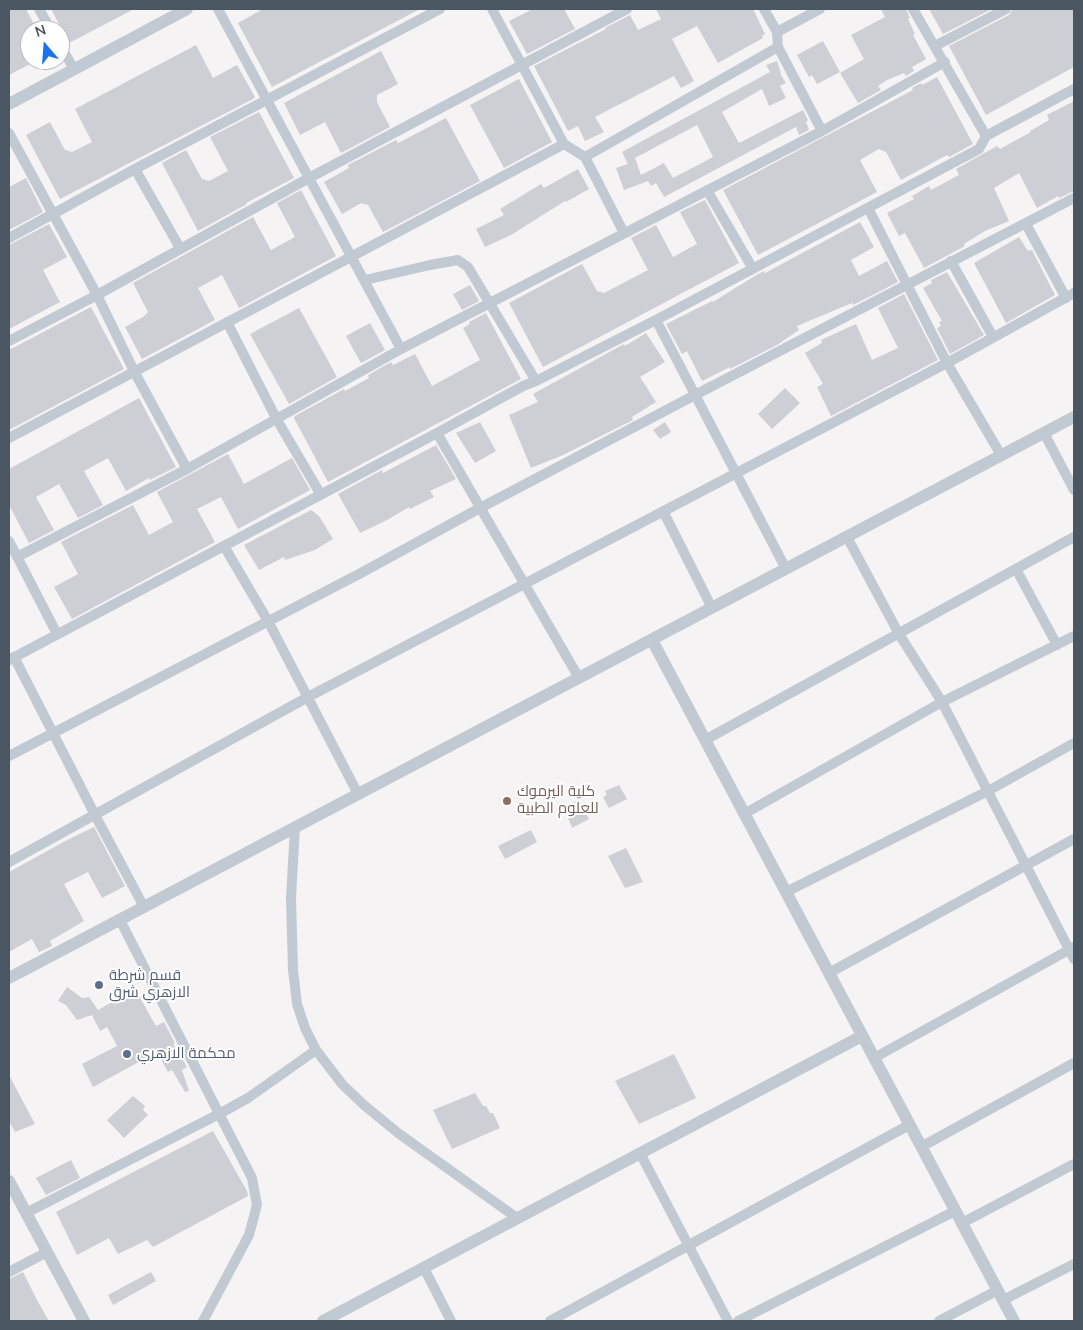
<!DOCTYPE html>
<html>
<head>
<meta charset="utf-8">
<style>
	body { margin:0 }
	#map { position:relative; width:1083px; height:1330px; overflow:hidden; background:#f5f3f3; font-family:"Nunito Sans",sans-serif }
	canvas { display:block }
	.frame { position:absolute; inset:0; border:10px solid #4a5661; pointer-events:none }
	.north { position:absolute; left:20px; top:20px; width:50px; height:50px; box-sizing:border-box; background:#fff; border:1px solid #b7bbc0; border-radius:50%; rotate:342deg; font-size:14px; font-weight:700; line-height:20px; text-align:center; color:#4a5661 }
	.north::after { content:''; display:block; margin:auto; width:18px; height:22px; background:#1a73e8; clip-path:polygon(50% 0,100% 100%,50% 72%,0 100%) }
</style>
</head>
<body>
<div id="map">
<canvas width="1083" height="1330"></canvas>
<div class="frame"></div>
<div class="north">N</div>
</div>
<script>
const ctx = document.querySelector('canvas').getContext('2d');
ctx.lineJoin = 'round';
function fillPath(path, color) { ctx.fillStyle = color; ctx.fill(path, 'evenodd'); }
const toPath = rows => new Path2D(rows.map(r => 'M' + r).join(''));
function trace(path, color, width, dash) { ctx.strokeStyle = color; ctx.lineWidth = width; ctx.lineCap = dash ? 'butt' : 'round'; ctx.setLineDash(dash || []); ctx.stroke(path); }
function write(font, color, halo, rows, align = 'center') {
  ctx.font = font + ' "Nunito Sans",Cairo,sans-serif'; ctx.lineWidth = 4; ctx.setLineDash([]); ctx.textBaseline = 'middle'; ctx.strokeStyle = halo; ctx.fillStyle = color; for (const [text, x, y, turn = 0] of rows) {
    ctx.save(); ctx.translate(x, y); ctx.rotate((+turn || 0) * Math.PI / 180); ctx.textAlign = isNaN(turn) ? turn : align; if (halo) ctx.strokeText(text, 0, 0); ctx.fillText(text, 0, 0); ctx.restore();
  }
}
fillPath(toPath([
	[9,9,26,9,37,30,30,30,30,60,38,60,9,75],
	[51,9,134,9,69,43],
	[263,9,420,9,272,87,238,23],
	[533,9,564,9,575,29,527,54,509,21],
	[656,9,753,9,765,34,762,36,763,38,718,63,697,26,672,39,694,81,681,88,674,76,595,117,604,132,585,141,578,126,568,131,534,66,606,29,605,28,630,15,638,30,661,19],
	[881,9,906,9,910,18,908,19,915,34,913,35,926,59,912,67,914,71,906,76,904,73,887,80,878,86,881,90,858,103,840,73,864,59,851,35,885,17],
	[929,9,992,9,943,34],
	[1013,9,1074,9,1074,67,986,115,949,46,1009,15],
	[823,41,840,72,817,84,812,75,809,77,797,55],
	[196,45,213,78,237,65,255,97,253,99,60,199,26,135,50,122,65,150,72,152,92,142,75,109],
	[381,51,398,84,377,95,377,102,390,127,341,153,325,122,300,135,284,103],
	[777,61,781,73,780,73,786,83,780,86,786,98,769,106,762,89,722,112,739,143,803,110,808,120,806,122,809,130,799,135,796,127,664,197,656,183,651,186,648,181,624,190,616,168,628,164,622,152,770,72,766,65],
	[697,125,713,157,673,178,664,163,641,175,635,158],
	[937,77,973,144,949,157,947,155,901,180,886,152,879,149,860,160,877,192,758,255,723,190,913,90,912,88,921,83,922,85],
	[519,79,552,142,504,168,470,105],
	[1074,101,1074,191,1059,198,1058,196,1037,208,1019,173,994,188,1009,221,985,231,964,244,965,246,924,268,905,233,899,236,887,213,914,199,912,196,929,186,931,190,959,175,956,169,997,146,1000,149,1031,132,1030,131,1049,120,1047,115],
	[259,112,294,178,246,203,247,204,198,231,162,163,186,150,202,179,209,181,228,171,210,137],
	[446,118,480,181,383,232,368,205,361,203,342,214,324,182,349,168,348,165,396,140,398,143],
	[578,169,589,189,566,202,565,201,511,235,485,247,476,229,504,215,500,209,541,184,544,188],
	[26,178,43,212,9,230,9,187],
	[301,190,336,256,239,308,222,275,198,288,215,320,142,359,125,327,143,317,148,312,133,283,253,217,271,250,295,237,277,203],
	[705,200,739,263,543,367,509,303,582,264,597,291,604,293,648,270,631,238,656,225,673,257,697,244,680,212],
	[860,222,874,247,851,260,859,276,887,261,898,282,853,305,852,303,797,326,799,330,777,345,730,369,730,367,702,381,687,351,682,354,666,324,712,301,713,302,753,277,764,271,765,273],
	[49,224,67,257,43,270,60,302,9,329,9,245],
	[1019,237,1028,251,1032,250,1055,295,1006,323,974,263],
	[947,272,984,335,950,354,937,328,941,326,939,322,942,321,923,288,932,283,931,280],
	[470,285,479,301,462,310,453,294],
	[904,294,938,360,831,416,817,387,823,384,805,353,822,343,821,340,856,324,872,360,898,348,878,308],
	[91,307,124,369,9,430,9,350],
	[299,308,337,377,289,404,250,334],
	[486,313,521,379,328,482,294,418,295,416,344,389,345,391,369,378,368,375,391,362,393,365,415,354,432,386,480,360,463,328,470,324,469,322],
	[370,323,385,350,361,363,346,336],
	[646,333,665,362,640,377,656,402,632,417,633,420,563,455,531,468,509,415,538,402,533,394,624,344,625,346],
	[785,388,800,403,772,429,758,414],
	[139,398,176,467,150,480,149,478,126,491,108,458,84,471,103,505,78,518,59,484,36,497,54,530,29,543,9,505,9,469],
	[480,422,496,451,475,463,456,433],
	[665,422,671,432,660,439,653,430],
	[436,445,456,479,430,491,434,497,410,509,409,507,387,520,360,533,338,494,382,470,383,473],
	[228,454,244,484,292,458,310,490,238,529,221,497,197,509,215,542,72,619,54,587,78,574,61,542,133,505,149,535,173,522,157,492],
	[311,510,319,516,333,539,315,550,285,560,284,557,259,570,244,545],
	[619,785,627,799,609,808,603,797,607,795,605,791],
	[579,800,589,819,572,828,564,807],
	[94,827,125,886,102,898,88,872,64,884,84,921,50,941,52,946,39,952,32,939,9,952,9,872,69,839],
	[531,830,537,842,505,859,498,846],
	[626,848,643,882,625,888,608,856],
	[67,987,82,998,89,997,98,1010,135,989,156,1026,164,1022,175,1043,173,1044,187,1067,182,1070,189,1091,185,1092,172,1070,168,1072,157,1052,93,1087,82,1064,117,1046,107,1027,100,1031,92,1015,77,1020,66,1005,58,1001],
	[674,1054,696,1098,639,1124,615,1081],
	[9,1075,35,1124,15,1132,9,1121],
	[475,1093,483,1106,486,1106,490,1113,493,1113,500,1128,452,1149,433,1110],
	[133,1096,145,1106,143,1110,148,1115,124,1138,107,1120],
	[213,1131,247,1191,248,1196,153,1247,147,1240,118,1254,109,1238,77,1255,56,1212],
	[71,1160,80,1178,46,1195,36,1178],
	[23,1272,38,1302,49,1321,9,1321,9,1279],
	[151,1272,156,1281,113,1305,108,1295]
]), '#cdcfd5');
trace(toPath([
	[39,9,51,30],
	[218,9,401,349],
	[492,9,564,144],
	[764,9,777,32],
	[913,9,986,136],
	[60,45,74,69],
	[935,46,1006,9],
	[778,47,822,131],
	[9,133,97,295,134,371,187,469],
	[585,157,624,233],
	[135,169,180,248],
	[707,190,753,269],
	[868,208,947,363,1001,455],
	[1026,224,1066,298],
	[9,238,135,169,440,9],
	[951,261,993,337],
	[365,280,430,265,458,260,468,267,536,381],
	[656,320,786,569],
	[227,322,276,418,321,495],
	[9,341,97,295,309,178,627,9],
	[437,433,579,678],
	[1044,433,1074,490],
	[9,438,564,144,585,157,778,47,777,32,820,9],
	[663,511,712,608],
	[847,537,899,634,942,702,1074,959],
	[9,541,57,634],
	[224,546,268,621,358,794],
	[17,557,187,469,401,349,822,131,945,62],
	[1016,569,1057,645],
	[14,657,95,815,144,907],
	[9,660,437,433,523,386,536,381,656,320,979,149,986,136,1074,89],
	[705,740,1074,537],
	[9,756,361,573,480,508,695,395,1074,198],
	[744,814,942,702,1074,636],
	[295,827,291,898,293,970,297,1004,305,1028,316,1050,342,1084,364,1105,398,1133,517,1218],
	[9,862,308,697,947,363,1074,293],
	[786,892,988,791,1074,743],
	[120,920,252,1178,257,1205,249,1235,203,1321],
	[829,973,1074,839],
	[874,1058,1074,947],
	[921,1147,1074,1063],
	[640,1153,728,1321],
	[26,1213,219,1114,248,1098,316,1050],
	[962,1223,1074,1164],
	[424,1268,451,1321],
	[9,1272,47,1252],
	[1003,1300,1074,1264],
	[550,1321,909,1125],
	[738,1321,955,1211],
	[939,1321,998,1290]
]), '#c1cad2', 10);
trace(toPath([
	[9,104,187,9],
	[652,640,1014,1321],
	[9,978,1074,417],
	[9,1181,84,1321],
	[323,1321,862,1036]
]), '#c1cad2', 12);
for (const [x, y, r, color] of [
	[507,801,5,"#8d6e63"],
	[99,985,5,"#5c6f8a"],
	[127,1054,5,"#5c6f8a"]
]) { const dot = new Path2D(); dot.arc(x, y, r, 0, 2 * Math.PI); ctx.fillStyle = color; ctx.fill(dot); trace(dot, '#fff', 2); }
write('15px', '#785e54', '#fff', [
	["كلية اليرموك",517,792],
	["للعلوم الطبية",517,809]
], 'left');
write('15px', '#4e5e75', '#fff', [
	["قسم شرطة",109,976],
	["الازهري شرق",109,993],
	["محكمة الازهري",137,1054]
], 'left');
</script>
</body>
</html>
